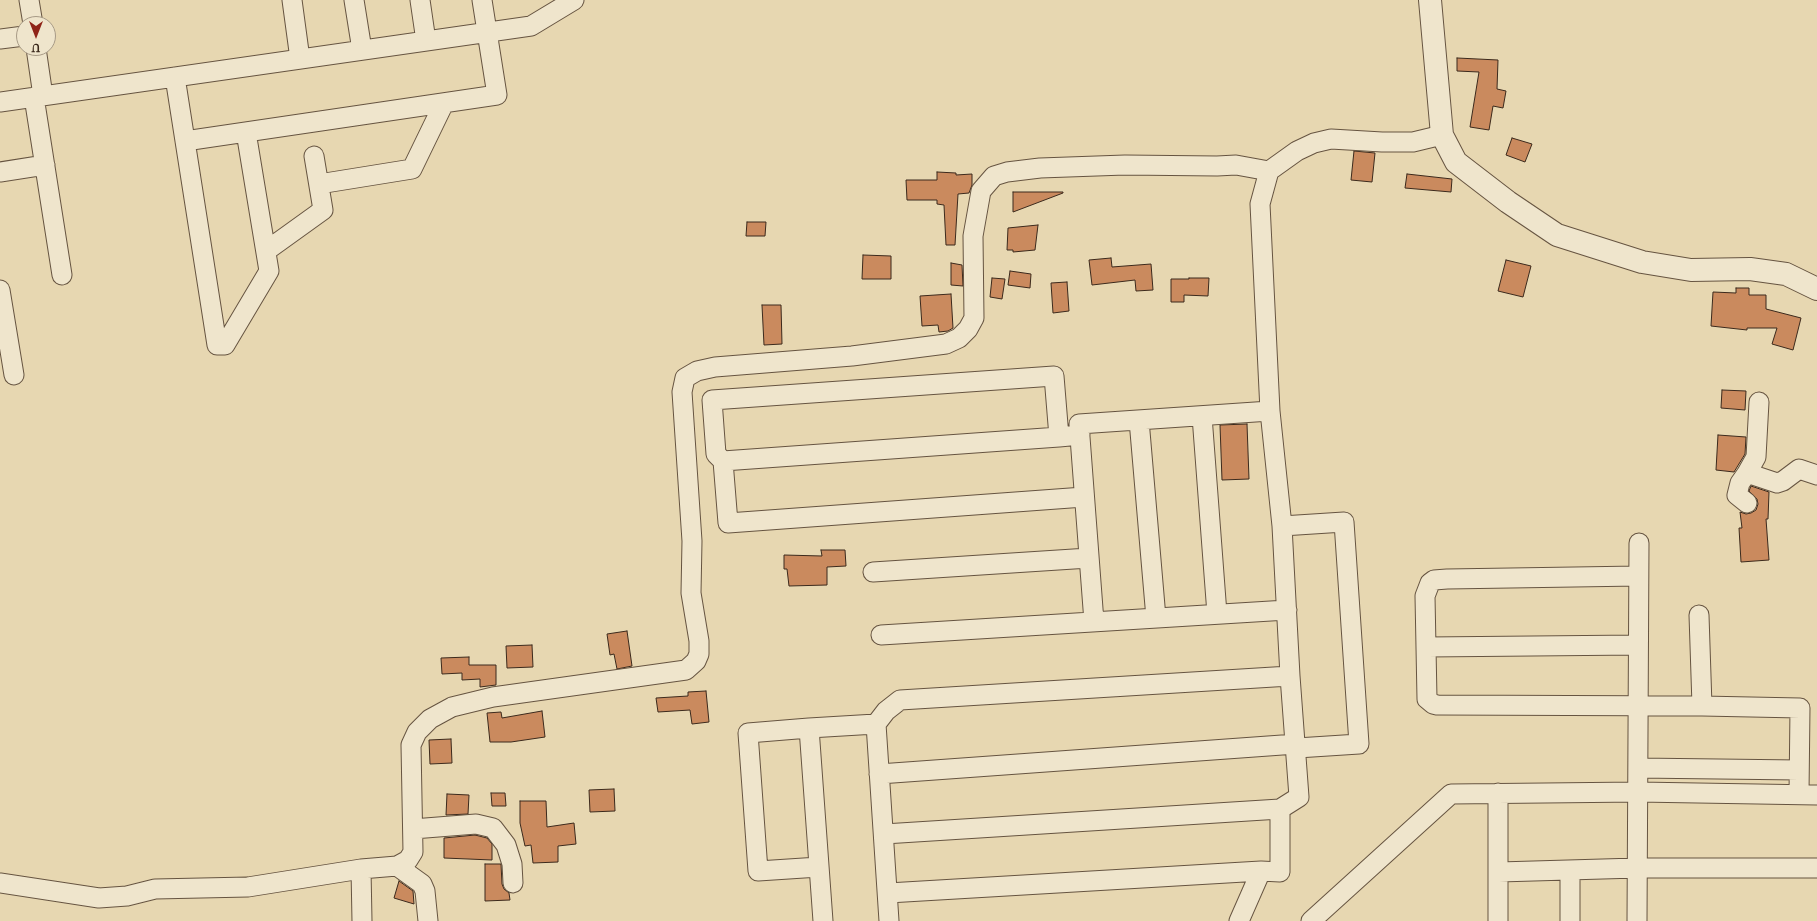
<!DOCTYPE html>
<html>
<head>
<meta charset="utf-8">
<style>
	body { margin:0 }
	#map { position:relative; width:1817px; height:921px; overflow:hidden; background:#e7d7b1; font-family:"IM FELL Great Primer",serif }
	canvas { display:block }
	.north { position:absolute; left:16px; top:16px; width:40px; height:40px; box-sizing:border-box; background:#efe5cc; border:1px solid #a79a86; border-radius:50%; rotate:180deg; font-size:11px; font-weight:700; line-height:16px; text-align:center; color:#3b291c }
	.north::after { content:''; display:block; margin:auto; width:14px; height:18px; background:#8f2418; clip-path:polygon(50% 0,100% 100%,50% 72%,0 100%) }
</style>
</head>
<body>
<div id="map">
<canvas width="1817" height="921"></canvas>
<div class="north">U</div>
</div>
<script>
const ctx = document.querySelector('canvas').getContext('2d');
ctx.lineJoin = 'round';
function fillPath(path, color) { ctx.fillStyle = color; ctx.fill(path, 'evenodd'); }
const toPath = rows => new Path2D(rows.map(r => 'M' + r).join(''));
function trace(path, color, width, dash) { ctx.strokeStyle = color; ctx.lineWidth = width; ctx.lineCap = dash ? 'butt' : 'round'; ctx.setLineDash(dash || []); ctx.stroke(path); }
const building = toPath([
	[1457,58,1498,60,1497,89,1506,91,1503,108,1493,106,1489,130,1470,127,1479,72,1457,71,1457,58],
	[1512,138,1532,144,1525,162,1506,155,1512,138],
	[1354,151,1375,153,1372,182,1351,180,1354,151],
	[937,172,956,173,956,175,972,174,972,185,969,193,958,194,955,245,946,245,944,205,937,204,937,200,907,200,906,180,937,180,937,172],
	[1407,174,1452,179,1451,192,1405,188,1407,174],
	[1013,192,1063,192,1063,193,1013,212,1013,192],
	[747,222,766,222,765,236,746,236,747,222],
	[1038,225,1035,250,1013,252,1013,250,1007,250,1008,228,1038,225],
	[863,255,891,256,891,279,862,279,863,255],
	[1111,258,1112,267,1151,264,1153,290,1136,291,1135,280,1092,285,1089,260,1111,258],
	[1506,260,1531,266,1523,297,1498,291,1506,260],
	[951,263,962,265,963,286,951,285,951,263],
	[1010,271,1031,274,1030,288,1008,285,1010,271],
	[992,278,1005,279,1002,299,990,297,992,278],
	[1189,278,1209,278,1208,296,1184,295,1184,302,1171,302,1171,279,1189,279,1189,278],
	[1067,282,1069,311,1053,313,1051,283,1067,282],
	[1736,288,1749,288,1749,295,1766,295,1766,309,1801,318,1793,350,1772,344,1777,328,1747,328,1747,330,1711,326,1713,292,1736,293,1736,288],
	[951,294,953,328,948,331,939,332,938,325,922,326,920,296,951,294],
	[762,305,781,305,782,344,764,345,762,305],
	[1722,390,1746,391,1745,410,1721,408,1722,390],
	[1247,424,1249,479,1222,480,1220,425,1247,424],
	[1718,435,1746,437,1745,454,1734,472,1716,470,1718,435],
	[1751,486,1769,492,1768,519,1766,519,1769,560,1741,562,1739,528,1742,528,1740,512,1746,514,1751,513,1756,510,1758,504,1757,499,1749,491,1751,486],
	[821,550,845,550,846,566,827,567,827,585,789,586,787,569,784,569,784,555,822,556,821,550],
	[627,631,632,666,617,669,614,654,610,655,607,634,627,631],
	[532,645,533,667,507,668,506,646,532,645],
	[469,657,469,665,496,665,496,685,480,687,480,679,462,680,462,673,442,674,441,658,469,657],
	[706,691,709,722,692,724,690,710,658,712,656,698,688,696,688,692,706,691],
	[542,711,545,737,511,742,490,742,487,713,501,712,502,718,542,711],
	[451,739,452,763,430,764,429,740,451,739],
	[614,789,615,811,590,812,589,790,614,789],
	[491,793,505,793,506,806,492,806,491,793],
	[447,794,469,795,468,814,446,815,447,794],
	[520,801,546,801,547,827,574,823,576,844,558,846,558,862,533,863,531,845,525,846,520,823,520,801],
	[475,835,487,838,492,844,492,860,444,858,444,838,475,835],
	[485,864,501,864,502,884,504,889,509,893,510,900,485,901,485,864],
	[399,881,413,891,414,904,394,898,399,881]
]);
fillPath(building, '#ca8a5e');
trace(building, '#3b291c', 1);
const minor = toPath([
	[29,0,33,24],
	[292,0,300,59],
	[354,0,362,50],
	[420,0,426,41],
	[0,39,24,36],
	[36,48,43,96],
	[175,77,217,345,225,345,269,271,246,132],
	[34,97,62,275],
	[0,102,531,26,574,0],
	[185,141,497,95,482,0],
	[0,172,45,165],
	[319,184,412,169,444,103],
	[266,251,323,210,314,156],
	[0,290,14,375],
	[1759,402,1756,457,1747,473,1777,483,1783,481,1799,469,1817,475],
	[1202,416,1217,614],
	[1139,420,1156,618],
	[1080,435,1059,437,1054,376,712,400,716,454,723,461,728,523,1084,497],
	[723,461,1059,437],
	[1747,503,1737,495,1740,483,1747,473],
	[1282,526,1344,522,1359,744,1297,748],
	[873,572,1089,558],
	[1638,576,1447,579,1434,580,1430,583,1425,596,1427,699,1433,704,1437,705,1702,706,1800,708,1799,794],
	[1699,615,1702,706],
	[1094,622,1079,424,1270,411],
	[881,635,1287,610],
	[1427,647,1638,645],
	[876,724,886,711,900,700,1290,676],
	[809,728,748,733,758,871,819,867],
	[1638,768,1799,770],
	[879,774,1296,744],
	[1498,793,1498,921],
	[413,829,476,824,493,828,506,845,512,864,513,883],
	[884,834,1280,809,1299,797,1290,676,1282,526,1270,411,1260,204,1269,171,1297,151,1314,143,1331,139,1382,142,1413,142,1442,135],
	[397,866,422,884,425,891,428,921],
	[361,869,362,921],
	[1499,872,1637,868,1817,868],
	[0,883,99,898,127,896,155,889,248,887,361,869,397,866,408,860,413,852,411,745,417,732,430,719,452,707,493,697,686,670,696,661,699,654,699,641,691,593,692,541,682,392,685,378,697,371,715,367,852,356,946,344,959,338,968,329,974,318,973,236,981,191,994,176,1007,172,1040,168,1125,165,1217,166,1236,165,1269,171],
	[888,893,1261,871],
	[823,921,809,728,876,724,889,921],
	[1239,921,1261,871,1280,872,1280,809],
	[1311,921,1451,794,1638,792,1817,795],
	[1570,921,1570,870],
	[1637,921,1639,543]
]);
const tertiary = toPath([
	[1430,0,1442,135,1456,162,1508,202,1557,235,1642,262,1691,270,1750,269,1786,274,1817,289]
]);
trace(minor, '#665441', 21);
trace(tertiary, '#665441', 24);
trace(minor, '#efe5cc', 19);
trace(tertiary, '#efe5cc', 22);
</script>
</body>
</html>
